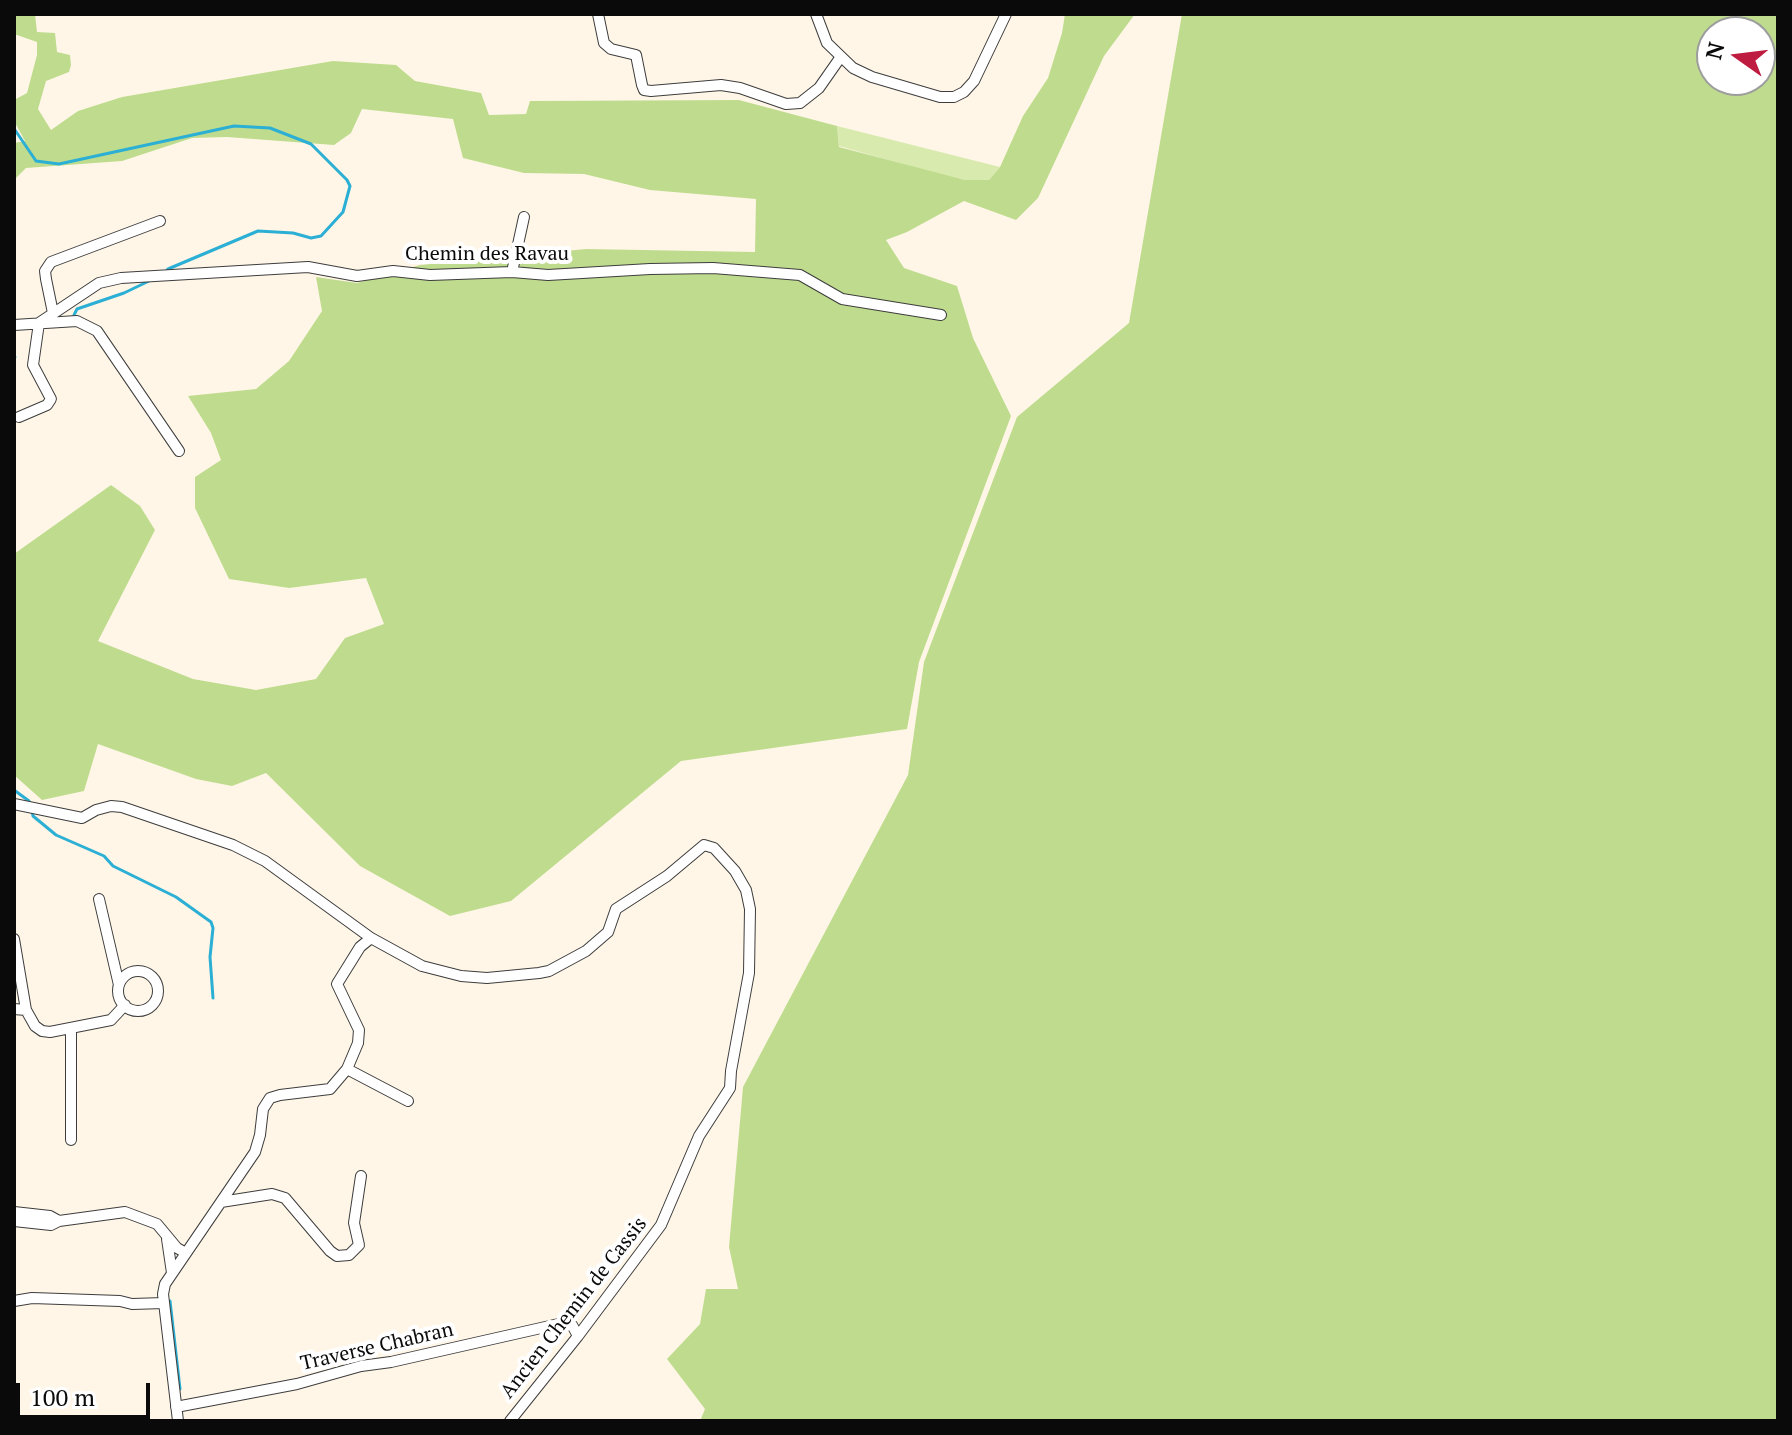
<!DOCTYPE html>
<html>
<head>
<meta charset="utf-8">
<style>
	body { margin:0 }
	#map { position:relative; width:1792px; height:1435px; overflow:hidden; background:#fff6e7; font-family:"PT Serif",serif }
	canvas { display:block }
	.frame { position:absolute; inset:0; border:16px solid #0a0a0a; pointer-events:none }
	.north { position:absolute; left:1696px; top:16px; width:80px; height:80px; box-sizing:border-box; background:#fff; border:2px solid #9d9d9d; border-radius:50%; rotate:284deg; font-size:22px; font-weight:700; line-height:32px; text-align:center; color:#0a0a0a }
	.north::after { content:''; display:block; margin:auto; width:28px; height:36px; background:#bf1c41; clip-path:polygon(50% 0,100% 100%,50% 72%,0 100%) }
	.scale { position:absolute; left:16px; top:1383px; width:134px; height:36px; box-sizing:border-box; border:4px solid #0a0a0a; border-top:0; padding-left:10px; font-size:24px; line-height:28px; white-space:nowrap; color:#0a0a0a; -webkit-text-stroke:6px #fff; paint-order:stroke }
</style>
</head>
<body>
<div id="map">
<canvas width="1792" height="1435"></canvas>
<div class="frame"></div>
<div class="north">N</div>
<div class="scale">100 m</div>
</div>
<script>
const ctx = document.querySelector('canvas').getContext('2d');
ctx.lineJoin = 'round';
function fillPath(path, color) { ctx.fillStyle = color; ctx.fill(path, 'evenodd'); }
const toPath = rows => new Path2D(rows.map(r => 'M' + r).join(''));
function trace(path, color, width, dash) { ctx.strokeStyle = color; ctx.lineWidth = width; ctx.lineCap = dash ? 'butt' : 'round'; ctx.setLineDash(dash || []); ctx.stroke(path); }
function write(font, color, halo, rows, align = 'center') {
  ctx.font = font + ' "PT Serif",serif'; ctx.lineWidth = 8; ctx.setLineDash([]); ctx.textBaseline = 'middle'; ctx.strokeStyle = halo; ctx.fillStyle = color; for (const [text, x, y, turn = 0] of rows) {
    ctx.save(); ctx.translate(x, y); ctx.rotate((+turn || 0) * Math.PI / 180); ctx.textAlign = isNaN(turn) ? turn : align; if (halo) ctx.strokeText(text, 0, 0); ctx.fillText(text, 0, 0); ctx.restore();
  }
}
fillPath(toPath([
	[837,126,1000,167,989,180,965,180,927,171,839,146]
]), '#d9eaaf');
fillPath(toPath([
	[14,14,35,14,37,32,55,33,57,52,70,55,71,65,69,72,46,81,38,109,51,130,78,111,122,97,333,61,396,65,415,81,481,93,489,115,526,114,530,101,739,100,837,126,839,147,965,180,989,180,1000,167,1023,116,1048,78,1062,33,1065,14,1135,14,1104,56,1038,198,1016,220,964,201,907,232,886,240,904,268,957,286,973,338,1011,416,919,662,907,729,681,761,511,901,450,916,360,866,266,773,232,786,196,779,98,744,84,791,42,800,14,775,14,554,111,485,140,506,155,530,98,641,193,679,256,690,316,679,345,638,384,624,366,578,289,588,229,579,195,508,195,477,221,460,211,433,188,396,256,389,289,361,322,311,316,277,357,283,420,265,586,249,755,252,756,199,650,190,584,174,524,173,463,158,453,119,362,109,351,133,334,145,227,137,192,138,122,161,26,168,14,180,14,143,25,141,14,121,14,100,27,93,37,55,37,42,14,34],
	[1182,14,1778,14,1778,1421,700,1421,705,1409,667,1359,700,1324,706,1289,738,1289,729,1247,743,1087,908,775,924,662,1017,417,1129,323],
	[1712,32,1760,32,1760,80,1712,80]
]), '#bfdc8e');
trace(toPath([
	[15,130,36,161,59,164,234,126,270,128,311,144,347,180,350,186,343,212,321,236,311,238,293,233,258,231,168,269,165,273],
	[74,315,77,309,124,293,149,281],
	[14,357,15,357],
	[14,790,29,801,27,804],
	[32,811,33,816,56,835,104,856,113,866,176,897,211,922,213,928,210,957,213,998],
	[170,1301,180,1389]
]), '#2cafd4', 3);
const minor = toPath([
	[598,14,604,43,611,49,636,55,642,85,644,90,651,91,721,85,740,88,786,104,800,103,819,88,840,58],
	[816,14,827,43,853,68,872,77,940,97,954,97,964,92,974,81,1006,14],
	[512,272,524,217],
	[53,313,46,279,45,271,51,262,160,221],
	[14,325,77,321,97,331,179,451],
	[19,417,47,405,51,399,33,365,39,323,99,283,121,278,308,267,357,276,393,271,430,275,512,272,548,275,650,269,713,268,800,275,842,299,941,315],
	[14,804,82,818,96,810,111,806,122,807,233,845,265,861,371,938,422,966,461,976,487,978,539,973,549,971,586,951,608,932,616,909,667,876,704,845,714,848,735,871,746,890,750,909,749,973,731,1071,730,1088,699,1136,661,1225,578,1336,510,1421],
	[99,899,119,985],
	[14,939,26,1010],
	'118 991a20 20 0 1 1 40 0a20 20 0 1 1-40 0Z',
	[14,1009,26,1010,35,1026,42,1031,50,1032,111,1020,125,1005],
	[347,1069,408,1101],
	[71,1140,71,1029],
	[221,1202,272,1194,285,1198,330,1251,337,1256,349,1255,359,1245,354,1223,361,1176],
	[14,1212,50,1216,59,1221,51,1225,14,1221],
	[59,1221,125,1212,157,1224,177,1248,186,1253],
	[167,1239,172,1273],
	[14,1301,32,1298,120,1301,132,1304,164,1303],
	[176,1407,297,1384,361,1366,391,1362,563,1323,572,1325,578,1336],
	[178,1421,163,1294,165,1284,255,1152,260,1135,263,1109,270,1098,280,1095,330,1089,347,1069,358,1043,359,1030,337,984,360,947,371,938]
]);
trace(minor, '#3d3d3d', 12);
trace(minor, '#fff', 10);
write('20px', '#0a0a0a', '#fff', [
	["Chemin des Ravau",487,254],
	["Ancien Chemin de Cassis",574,1308,-52],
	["Traverse Chabran",377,1347,-13]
]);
</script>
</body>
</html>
